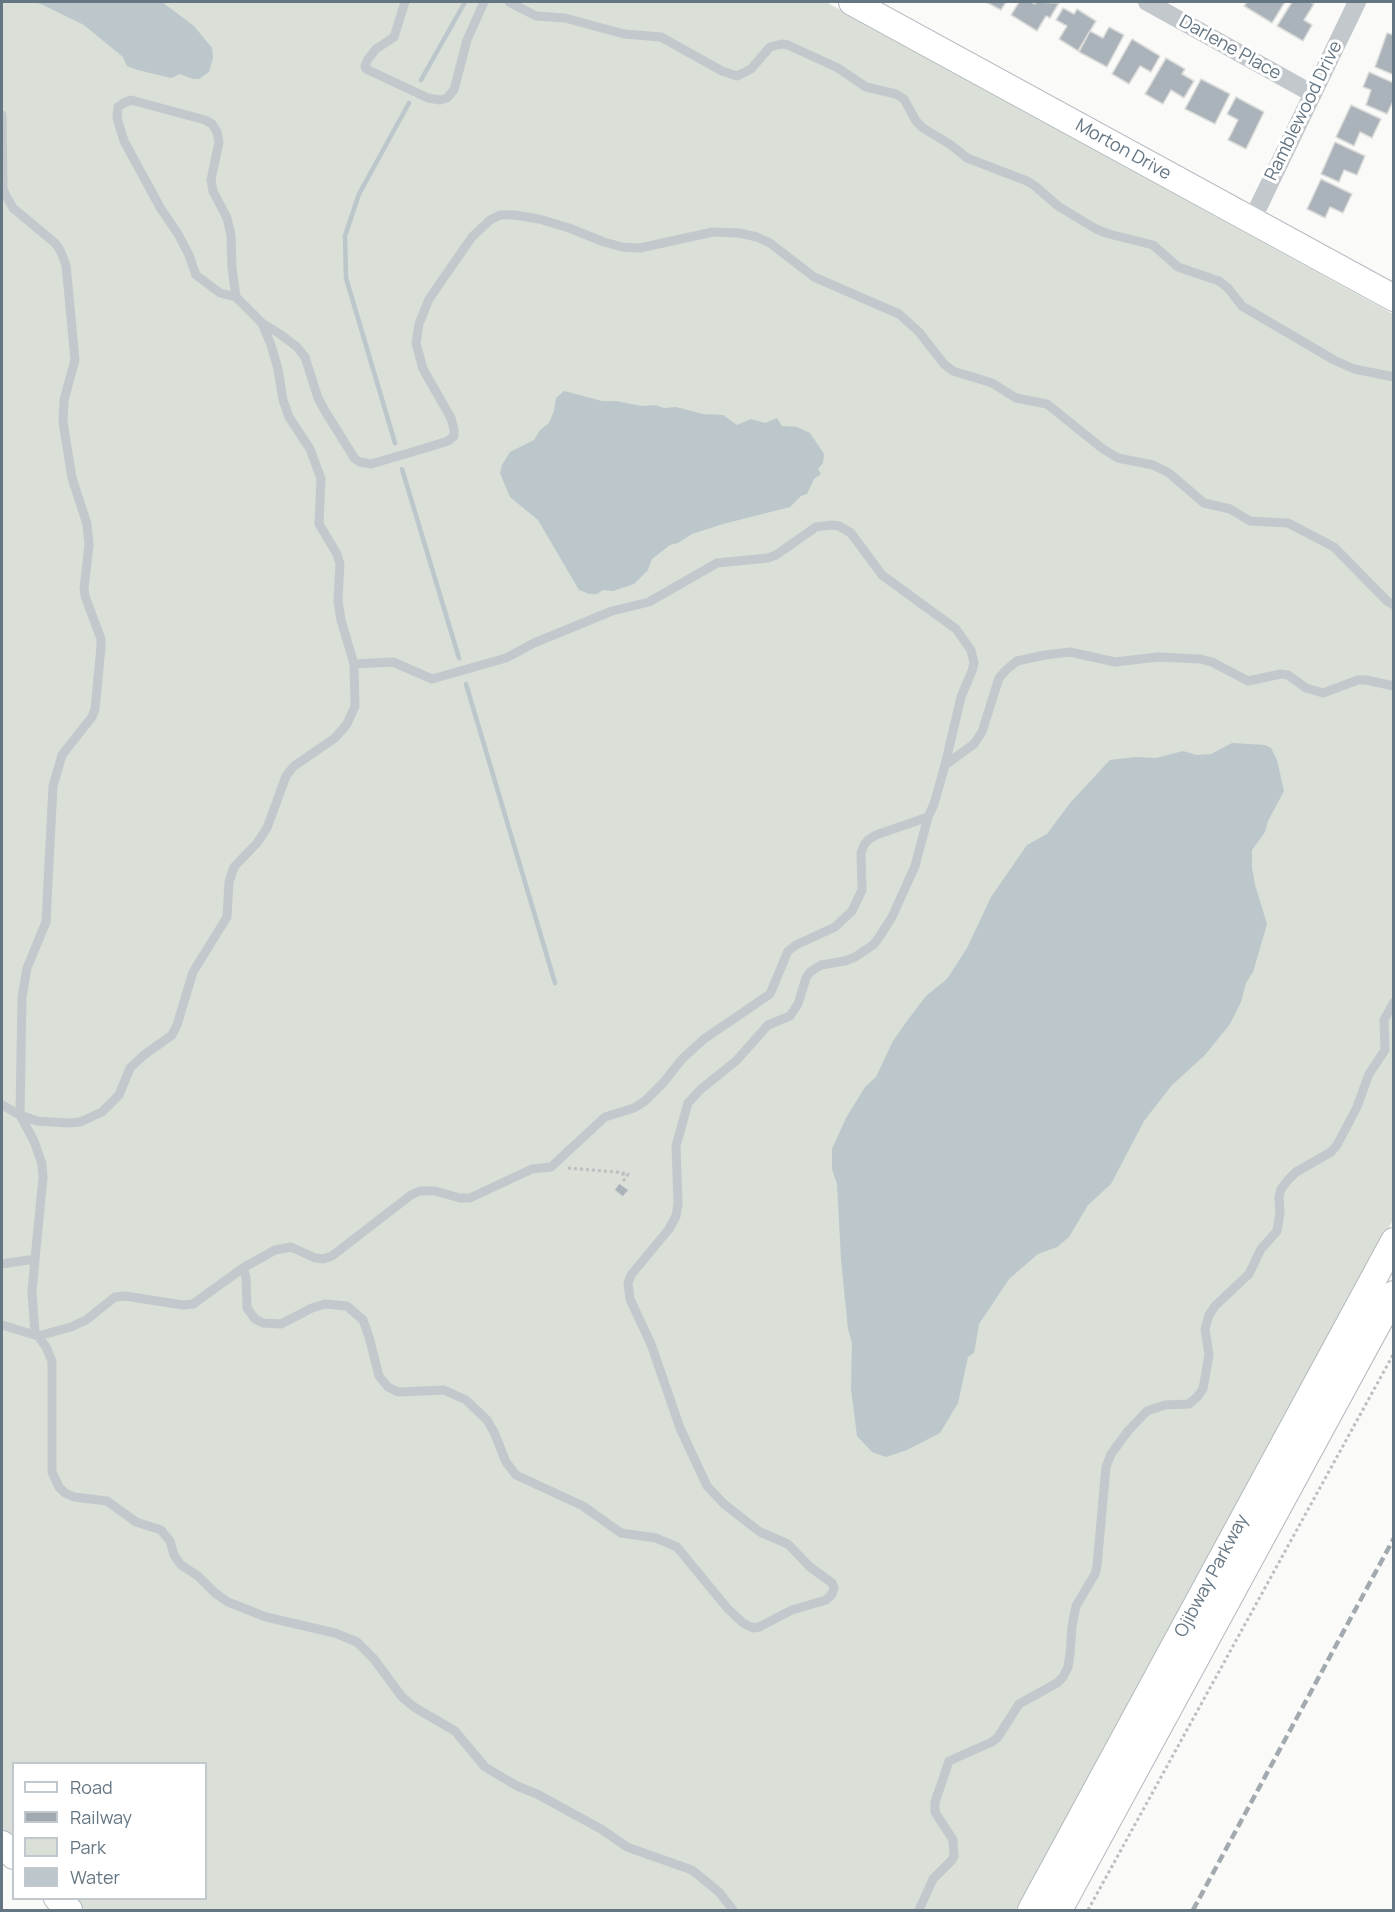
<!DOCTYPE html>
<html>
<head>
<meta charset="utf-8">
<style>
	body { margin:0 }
	#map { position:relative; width:1395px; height:1912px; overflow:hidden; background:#fafaf8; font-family:Manrope,sans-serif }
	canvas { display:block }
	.frame { position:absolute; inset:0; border:3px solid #657683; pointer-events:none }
	.legend { position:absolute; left:12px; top:1762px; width:195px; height:138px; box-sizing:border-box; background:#fff; border:2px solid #c1c8cd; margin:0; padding:8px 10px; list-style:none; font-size:18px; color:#657683 }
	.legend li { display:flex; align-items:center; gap:12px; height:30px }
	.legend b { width:30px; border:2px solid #c1c8cd }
</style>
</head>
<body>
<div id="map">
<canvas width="1395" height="1912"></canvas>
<div class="frame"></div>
<ul class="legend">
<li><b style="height:8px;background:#fff"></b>Road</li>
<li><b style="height:8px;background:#a2aab0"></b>Railway</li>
<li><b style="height:16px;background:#dadfd7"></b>Park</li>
<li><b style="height:16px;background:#bbc7cb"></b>Water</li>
</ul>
</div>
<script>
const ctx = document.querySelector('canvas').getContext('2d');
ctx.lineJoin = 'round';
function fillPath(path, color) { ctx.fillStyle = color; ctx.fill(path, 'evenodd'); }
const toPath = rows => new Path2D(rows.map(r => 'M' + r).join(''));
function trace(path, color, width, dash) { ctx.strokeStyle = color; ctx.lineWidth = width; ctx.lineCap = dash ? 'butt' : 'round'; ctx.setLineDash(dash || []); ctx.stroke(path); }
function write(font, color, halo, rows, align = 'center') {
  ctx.font = font + ' Manrope,sans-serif'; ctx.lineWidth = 6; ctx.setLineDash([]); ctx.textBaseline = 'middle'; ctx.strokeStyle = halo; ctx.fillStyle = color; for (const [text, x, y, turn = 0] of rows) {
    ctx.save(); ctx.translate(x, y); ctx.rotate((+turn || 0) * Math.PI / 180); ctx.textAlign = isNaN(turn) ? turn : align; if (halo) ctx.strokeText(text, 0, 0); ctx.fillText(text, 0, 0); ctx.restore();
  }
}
fillPath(toPath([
	[2,2,826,2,1393,314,1393,1220,1018,1910,85,1910,73,1899,206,1898,206,1764,14,1764,13,1842,2,1830]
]), '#dadfd7');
fillPath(toPath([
	[31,2,162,2,194,26,212,48,213,58,209,72,199,79,193,79,180,74,171,78,138,70,127,66,123,57,84,25,41,4],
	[564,391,602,401,616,401,642,406,655,405,664,408,676,407,703,414,723,415,737,425,751,419,765,423,777,418,782,426,797,427,810,433,824,454,823,463,818,469,821,474,814,479,807,494,801,496,790,507,723,524,692,534,678,543,670,545,652,559,648,570,634,584,613,591,603,590,597,594,589,594,579,590,538,520,510,497,500,473,502,465,510,452,534,440,540,430,549,423,554,411,556,398],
	[1232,743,1265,745,1271,748,1277,760,1284,791,1268,821,1265,832,1252,850,1252,867,1255,885,1267,924,1253,972,1246,983,1241,1002,1230,1024,1205,1055,1172,1085,1144,1121,1111,1184,1088,1205,1069,1237,1057,1247,1038,1254,1009,1279,979,1324,974,1353,968,1357,958,1403,940,1433,907,1450,886,1457,872,1452,857,1436,851,1389,852,1343,848,1329,841,1259,837,1184,832,1169,832,1149,846,1118,865,1087,876,1077,893,1041,907,1021,926,996,947,979,967,948,991,897,1027,845,1047,834,1070,803,1110,760,1136,757,1156,758,1183,751,1197,755,1211,754]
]), '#bbc7cb');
trace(toPath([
	[421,80,465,2],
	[395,443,346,278,345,236,359,194,409,103],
	[402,469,459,658],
	[466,684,555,983]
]), '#bbc7cb', 4.5);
const building = toPath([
	[986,2,1006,2,1001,10,986,2],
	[1019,2,1031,2,1035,4,1036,2,1059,3,1050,18,1046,16,1037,31,1011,15,1019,2],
	[1247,2,1285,2,1272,23,1244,6,1247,2],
	[1292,2,1310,2,1314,4,1304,20,1312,25,1303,41,1277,26,1292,2],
	[1063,8,1074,14,1077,9,1096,21,1078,51,1059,39,1067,26,1056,20,1063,8],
	[1109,27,1124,35,1107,67,1079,52,1090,31,1103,38,1109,27],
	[1387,33,1394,35,1394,75,1375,67,1387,33],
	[1132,39,1160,56,1151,72,1140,66,1129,84,1112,74,1132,39],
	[1166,58,1185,69,1182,74,1194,81,1184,98,1171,90,1163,104,1145,94,1166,58],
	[1369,72,1394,83,1394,99,1387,114,1366,105,1371,90,1363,87,1369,72],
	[1201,79,1230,94,1215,124,1185,109,1201,79],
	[1236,97,1264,112,1246,149,1228,140,1238,120,1227,114,1236,97],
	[1351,105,1381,119,1372,138,1360,132,1354,146,1336,137,1351,105],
	[1335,142,1365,156,1357,175,1344,170,1339,182,1321,174,1335,142],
	[1321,179,1352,194,1343,213,1330,207,1325,218,1307,209,1321,179],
	[619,1183,629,1190,623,1197,614,1190,619,1183]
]);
fillPath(building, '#aab3b9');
trace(building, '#dcdcda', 1.5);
const secondary = toPath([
	[852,2,1394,298],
	[2,1844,14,1856],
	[57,1898,69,1910],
	[1031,1910,1394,1241],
	[1059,1910,1394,1294]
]);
trace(secondary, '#b3babf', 28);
trace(toPath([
	[568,1168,617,1172,623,1174,624,1180,628,1174,617,1172],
	[1088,1910,1394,1353]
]), '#bbbfc2', 3, [3, 3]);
trace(toPath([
	[405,2,394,37,376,49,368,59,365,66,366,69,428,98,440,100,447,98,454,90,467,40,484,2],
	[509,2,536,16,565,18,624,34,661,37,722,71,737,76,751,69,770,47,782,44,788,45,838,68,866,87,896,94,904,99,916,121,923,128,951,145,967,158,1027,181,1035,186,1058,206,1096,229,1109,234,1153,245,1178,267,1219,281,1228,288,1242,306,1334,360,1354,369,1394,377],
	[2,115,3,189,6,196,13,208,55,243,60,250,66,265,75,360,64,400,63,422,72,478,87,524,89,545,84,588,85,596,101,639,101,647,95,709,92,717,62,755,53,786,46,922,27,968,22,997,20,1115,2,1105],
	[236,297,220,293,196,275,189,255,178,234,161,209,124,141,117,118,118,107,124,103,131,100,205,120,212,124,217,132,219,142,211,180,213,191,227,218,231,235,232,268,236,297,262,323,280,334,297,347,305,357,318,398,325,411,355,459,360,462,371,464,419,450,448,441,454,436,454,430,451,418,423,369,416,343,419,324,429,299,472,237,490,220,500,215,515,215,539,219,569,228,604,242,622,247,640,248,713,232,739,233,757,237,770,243,814,277,899,314,919,332,944,364,953,371,992,383,1016,398,1047,404,1103,449,1118,458,1153,465,1169,473,1204,503,1230,509,1250,521,1288,523,1334,547,1387,601,1394,605],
	[354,664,393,662,432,679,506,658,534,643,612,611,649,602,717,563,768,558,776,555,816,527,831,525,839,526,851,533,882,575,956,629,971,650,974,663,972,671,961,697,945,765,974,744,982,732,999,678,1006,670,1017,661,1045,655,1070,652,1115,662,1158,657,1200,659,1212,662,1248,681,1281,674,1288,675,1306,688,1323,693,1358,680,1366,680,1394,686],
	[20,1115,37,1121,68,1123,80,1122,102,1112,119,1095,130,1068,144,1055,172,1035,177,1025,193,972,227,917,229,882,234,867,257,843,267,828,286,776,294,766,335,738,347,724,355,706,354,664,341,620,338,601,340,564,337,554,319,524,321,479,310,449,289,417,283,400,278,369,271,345,262,323],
	[20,1115,34,1141,42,1164,43,1178,35,1259],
	[2,1264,35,1259,32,1292,35,1332,38,1336,2,1325],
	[243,1268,246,1277,247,1308,255,1319,263,1323,281,1324,312,1308,325,1304,347,1306,363,1320,369,1337,379,1376,388,1387,398,1392,444,1390,466,1400,487,1420,494,1432,506,1462,516,1475,583,1506,621,1533,656,1538,677,1547,728,1609,743,1623,753,1628,759,1627,792,1610,826,1600,832,1594,834,1588,832,1583,810,1567,788,1544,760,1532,724,1504,707,1486,680,1428,651,1344,630,1299,628,1283,631,1275,669,1229,676,1216,678,1204,676,1146,688,1103,701,1089,736,1061,768,1025,790,1016,798,1004,806,978,810,972,821,965,845,961,855,957,873,945,878,939,892,917,915,866,928,817],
	[733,1910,719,1892,692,1870,627,1847,601,1829,537,1794,517,1786,485,1767,455,1731,414,1707,402,1697,374,1659,357,1642,335,1633,266,1617,228,1602,215,1593,198,1576,181,1565,174,1555,170,1541,161,1530,136,1522,107,1501,74,1497,65,1493,59,1487,52,1472,52,1361,46,1347,38,1336,71,1327,86,1320,115,1297,125,1296,183,1305,193,1304,243,1268,275,1250,291,1247,315,1258,323,1259,332,1256,411,1195,420,1191,435,1191,460,1198,470,1198,532,1169,551,1167,605,1117,634,1108,645,1101,664,1082,682,1059,704,1039,770,994,788,951,796,945,835,927,852,911,862,890,861,853,864,845,868,840,876,835,928,817,934,804,945,765],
	[919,1910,933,1879,952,1860,954,1856,953,1840,935,1812,935,1802,949,1761,992,1742,998,1737,1019,1704,1057,1683,1063,1677,1068,1667,1070,1654,1072,1626,1076,1606,1095,1574,1097,1566,1106,1467,1111,1454,1128,1431,1147,1411,1165,1405,1189,1404,1197,1397,1203,1389,1209,1355,1205,1329,1209,1315,1215,1306,1249,1274,1261,1249,1277,1231,1280,1212,1279,1197,1281,1189,1288,1180,1296,1172,1331,1152,1337,1145,1357,1107,1369,1074,1385,1050,1384,1020,1394,1002]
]), '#c3c8cc', 9);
trace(toPath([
	[1147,2,1313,94],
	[1252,220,1357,2]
]), '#c3c8cc', 18);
trace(secondary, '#fff', 26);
trace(toPath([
	[1193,1910,1394,1538]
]), '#a2aab0', 4.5, [9, 4.5]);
write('18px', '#657683', '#fff', [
	["Darlene Place",1230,48,29],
	["Ramblewood Drive",1304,111,-64],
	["Morton Drive",1123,150,29],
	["Ojibway Parkway",1212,1576,-62]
]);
</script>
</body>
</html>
